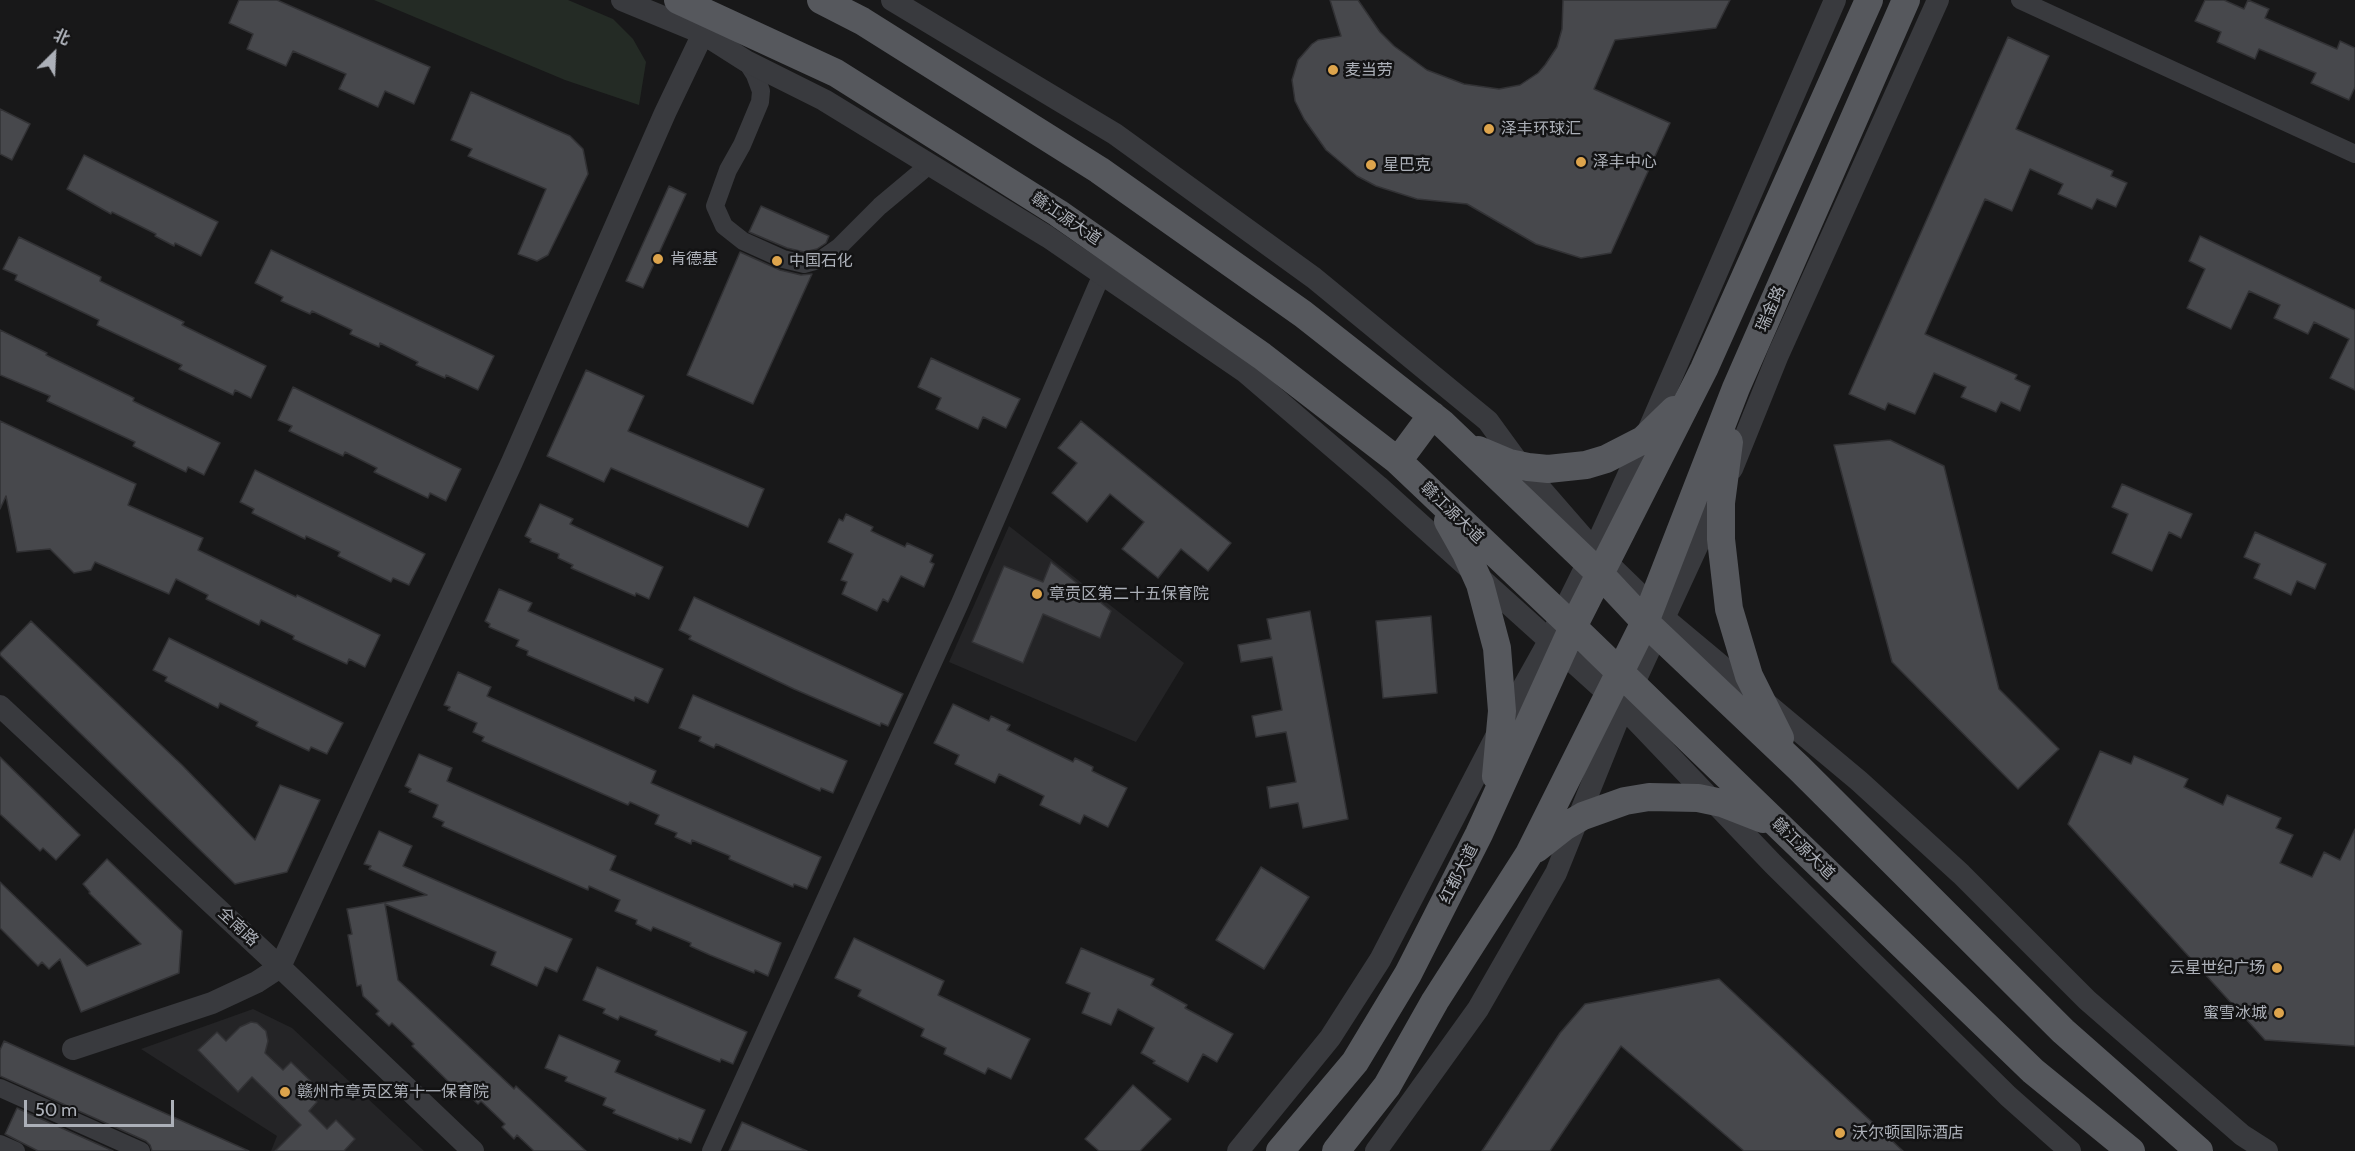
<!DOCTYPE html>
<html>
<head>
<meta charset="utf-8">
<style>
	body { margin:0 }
	#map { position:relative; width:2355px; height:1151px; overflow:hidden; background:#181819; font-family:Cabin,"Noto Sans SC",sans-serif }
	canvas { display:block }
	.north { position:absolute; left:24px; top:24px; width:60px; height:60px; -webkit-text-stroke:4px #131314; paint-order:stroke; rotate:24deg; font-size:16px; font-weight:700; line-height:24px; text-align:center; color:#acb0b8 }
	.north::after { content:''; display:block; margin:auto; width:21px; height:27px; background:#acb0b8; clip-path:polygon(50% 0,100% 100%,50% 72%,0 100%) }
	.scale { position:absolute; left:24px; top:1100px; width:150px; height:27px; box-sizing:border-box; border:3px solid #acb0b8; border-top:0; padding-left:8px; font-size:18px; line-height:21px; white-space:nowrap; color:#acb0b8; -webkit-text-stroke:4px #131314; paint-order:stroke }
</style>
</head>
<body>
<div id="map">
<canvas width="2355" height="1151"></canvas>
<div class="north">北</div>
<div class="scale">50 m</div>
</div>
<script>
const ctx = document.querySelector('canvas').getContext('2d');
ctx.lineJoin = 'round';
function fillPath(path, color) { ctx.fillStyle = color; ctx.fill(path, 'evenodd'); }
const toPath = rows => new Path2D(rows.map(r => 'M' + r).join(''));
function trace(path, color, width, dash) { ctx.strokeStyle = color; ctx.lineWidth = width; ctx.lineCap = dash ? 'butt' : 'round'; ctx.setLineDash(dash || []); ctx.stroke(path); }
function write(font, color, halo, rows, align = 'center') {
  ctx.font = font + ' Cabin,"Noto Sans SC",sans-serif'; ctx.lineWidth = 5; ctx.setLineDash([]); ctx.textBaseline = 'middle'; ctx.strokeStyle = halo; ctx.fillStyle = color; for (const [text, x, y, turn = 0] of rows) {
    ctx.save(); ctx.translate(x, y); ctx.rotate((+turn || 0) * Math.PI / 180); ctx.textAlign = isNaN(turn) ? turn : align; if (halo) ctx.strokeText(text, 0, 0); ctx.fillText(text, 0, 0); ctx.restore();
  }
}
fillPath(toPath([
	[1009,526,1184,663,1136,742,949,662],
	[253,1009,292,1028,424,1151,271,1151,277,1136,141,1049]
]), '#242426');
fillPath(toPath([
	[374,0,568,0,613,19,633,39,646,62,639,105,565,80]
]), '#242b25');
const building = toPath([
	[239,0,277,0,430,67,414,104,385,91,378,107,339,89,346,74,293,51,286,66,247,49,253,34,229,23,239,0],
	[1330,0,1358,0,1380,32,1394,46,1427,70,1464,84,1499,89,1520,85,1538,73,1545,65,1557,47,1562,29,1563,0,1730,0,1716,28,1615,40,1594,89,1670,123,1611,253,1581,258,1536,244,1467,204,1417,199,1376,186,1357,176,1326,150,1304,119,1295,101,1292,80,1298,60,1312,44,1318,40,1341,36,1330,0],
	[2205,0,2224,0,2244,9,2248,0,2269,9,2265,18,2337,49,2340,41,2355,48,2355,87,2349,100,2311,83,2316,73,2259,49,2255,59,2217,42,2221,32,2195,21,2205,0],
	[2008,37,2049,56,2016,129,2113,171,2111,176,2127,183,2116,207,2097,199,2092,209,2058,194,2063,184,2030,169,2012,211,1985,199,1925,334,2017,375,2015,379,2030,386,2020,411,2001,402,1996,412,1961,397,1966,387,1934,373,1915,414,1888,403,1885,410,1849,394,2008,37],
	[471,92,570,136,583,149,588,174,548,255,537,261,518,254,546,189,468,156,472,149,451,140,471,92],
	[0,109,30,124,12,160,0,154,0,109],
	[84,155,218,222,201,256,175,243,174,246,155,236,156,234,112,212,111,214,67,189,84,155],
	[669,186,686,194,643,288,626,281,669,186],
	[761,206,829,236,826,243,817,249,804,252,787,248,749,232,761,206],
	[2200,236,2355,310,2355,390,2330,378,2349,339,2314,322,2308,334,2274,318,2280,305,2249,291,2231,329,2187,308,2205,269,2189,261,2200,236],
	[19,237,101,277,100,281,184,322,182,325,266,366,251,398,235,390,233,395,179,369,182,365,97,325,99,320,15,280,17,275,3,269,19,237],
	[271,250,494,356,478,390,446,375,445,378,416,365,418,362,380,343,379,347,350,334,352,330,312,311,310,314,281,301,283,297,255,283,271,250],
	[740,252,780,270,801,275,812,274,753,404,687,375,740,252],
	[0,330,47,353,46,355,134,398,133,401,220,443,204,475,188,467,186,472,133,446,135,442,47,401,50,396,0,375,0,330],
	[931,358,1020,399,1006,428,983,417,978,429,936,409,941,398,918,387,931,358],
	[586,370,644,396,628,431,764,489,748,527,611,468,604,482,547,456,586,370],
	[293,387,461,469,446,501,430,493,428,498,374,472,377,468,345,452,343,456,289,431,292,426,278,420,293,387],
	[0,421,136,484,128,505,203,538,198,550,296,597,297,595,380,635,365,667,349,659,347,664,293,639,294,636,261,620,259,625,206,599,208,595,176,579,169,594,95,562,91,570,74,573,50,549,17,552,6,496,0,509,0,421],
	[1081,421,1231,543,1208,571,1181,549,1158,578,1122,549,1144,522,1110,494,1087,522,1052,493,1077,463,1058,448,1081,421],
	[1890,440,1944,466,1999,689,2059,749,2018,789,1892,662,1834,445,1890,440],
	[255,470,425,554,409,585,393,578,391,582,338,556,340,552,306,536,305,539,252,513,254,509,240,502,255,470],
	[2122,484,2192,514,2181,538,2169,532,2152,571,2112,553,2128,514,2112,507,2122,484],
	[540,504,573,519,570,524,663,567,649,599,636,593,635,596,571,568,573,565,558,558,559,554,530,542,531,539,525,536,540,504],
	[846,514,873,527,871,531,905,547,907,543,933,555,930,562,934,564,924,587,901,576,888,602,883,599,877,611,842,594,847,582,841,580,853,554,828,542,839,519,843,521,846,514],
	[2255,532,2326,564,2315,589,2297,581,2291,595,2254,578,2260,564,2244,557,2255,532],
	[1051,562,1111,611,1100,638,1043,614,1023,663,972,642,1004,566,1043,582,1051,562],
	[499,589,532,603,528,611,663,669,648,703,635,697,634,701,527,655,528,651,516,646,519,640,489,627,490,624,485,621,499,589],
	[694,597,903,694,888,726,881,723,880,726,794,689,689,639,691,636,679,630,694,597],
	[1310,611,1348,819,1303,828,1298,803,1270,808,1267,787,1296,782,1286,732,1256,737,1252,716,1282,710,1272,657,1241,662,1238,645,1271,639,1267,619,1310,611],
	[1431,616,1437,693,1383,698,1376,621,1431,616],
	[31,621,182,765,255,840,280,785,320,800,287,872,235,884,0,655,0,653,31,621],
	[169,638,343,723,327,754,311,747,309,751,256,726,258,722,220,703,218,708,165,681,167,677,153,670,169,638],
	[458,672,491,687,487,696,656,771,651,783,821,857,807,889,794,884,793,887,729,859,730,856,692,840,691,844,675,837,677,833,655,824,659,815,630,802,628,805,482,741,484,737,473,732,477,723,448,710,450,707,444,705,458,672],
	[693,695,847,761,833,793,821,788,820,791,716,744,714,748,699,741,701,737,679,728,693,695],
	[953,704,989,721,991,716,1010,725,1007,730,1073,762,1075,758,1093,767,1092,771,1127,788,1108,827,1084,815,1080,824,1040,805,1044,796,999,774,995,783,955,764,959,755,934,743,953,704],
	[2100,751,2131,764,2134,756,2188,779,2184,787,2223,805,2227,795,2281,818,2276,828,2293,835,2280,863,2312,877,2324,852,2340,860,2355,829,2355,1046,2265,1040,2068,824,2100,751],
	[419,754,452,768,447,781,616,856,610,870,781,943,768,976,755,970,754,973,710,955,690,946,691,943,653,927,651,931,636,924,637,920,615,911,620,900,589,886,588,890,442,826,444,822,433,817,438,805,409,792,411,789,405,786,419,754],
	[0,757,80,835,56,860,43,848,40,851,0,814,0,757],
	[379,831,412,846,403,866,572,939,557,972,545,967,537,986,491,965,496,952,385,904,398,980,514,1089,516,1086,586,1151,534,1151,517,1135,514,1139,502,1127,505,1124,481,1101,478,1104,459,1087,457,1090,412,1046,414,1044,392,1023,389,1026,376,1014,379,1011,363,996,361,985,357,986,348,935,352,934,347,909,427,895,369,869,371,866,364,864,379,831],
	[107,859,182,931,179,973,81,1012,60,959,49,969,42,962,38,966,0,928,0,882,87,966,141,944,89,893,90,892,83,884,107,859],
	[1261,867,1309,897,1264,969,1216,940,1261,867],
	[854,938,944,981,938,995,1030,1039,1011,1079,988,1068,985,1074,944,1054,946,1048,921,1036,924,1029,858,996,861,990,835,978,854,938],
	[1081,948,1154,979,1151,985,1187,1005,1185,1008,1233,1034,1217,1062,1203,1054,1188,1082,1153,1063,1155,1061,1141,1053,1154,1028,1118,1009,1111,1025,1082,1013,1090,993,1066,983,1081,948],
	[597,967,747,1032,733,1064,721,1059,720,1062,655,1035,657,1031,620,1016,618,1020,603,1013,605,1009,583,1000,597,967],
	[1719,979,1903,1151,1744,1151,1621,1046,1550,1151,1482,1151,1560,1033,1585,1004,1719,979],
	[251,1022,257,1023,266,1031,268,1041,265,1053,283,1070,291,1062,320,1090,313,1098,317,1102,309,1111,327,1129,336,1120,355,1139,344,1151,275,1151,301,1125,252,1077,238,1092,198,1050,217,1032,226,1041,240,1027,251,1022],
	[559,1035,620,1061,615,1072,705,1110,691,1143,679,1138,678,1140,613,1113,615,1110,603,1105,606,1098,565,1081,567,1077,545,1068,559,1035],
	[4,1041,249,1151,152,1151,150,1145,146,1141,0,1076,0,1050,4,1041],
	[1133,1085,1171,1119,1140,1151,1099,1151,1085,1139,1133,1085],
	[17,1108,113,1151,38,1151,5,1134,17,1108],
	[742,1122,807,1151,729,1151,742,1122]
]);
fillPath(building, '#47484c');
trace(building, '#323235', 1.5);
trace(toPath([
	[2020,0,2355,154],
	[746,61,755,75,761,91,760,102,742,145,728,170,715,206,724,226,743,241,783,259,804,264,822,259,839,247,880,206,929,165],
	[0,1088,141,1151],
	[0,1144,16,1151],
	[711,1151,960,603,1102,274]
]), '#393a3e', 18);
trace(toPath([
	[622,0,702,33,746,61,824,100,1048,237,1245,372,1378,486,1623,707,1773,864,2008,1096,2070,1151],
	[892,0,1115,134,1314,278,1488,421,1520,465,1594,550,1664,618,1859,781,1961,874,2087,1000,2242,1135,2267,1151],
	[1732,469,1778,355,1938,0],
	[0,706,280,967,473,1151],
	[73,1049,212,1003,257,982,280,967,512,462,665,113,709,21],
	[1238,1151,1330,1038,1380,960,1502,725,1549,641,1594,550,1645,438,1835,0],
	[1376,1151,1478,1009,1556,873,1623,707,1719,499]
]), '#393a3e', 22);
trace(toPath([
	[678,0,836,73,1058,213,1262,356,1398,461,1573,627,2033,1071,2131,1151],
	[821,0,862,21,1099,170,1303,314,1443,424,1600,574,1645,622,1799,768,2063,1031,2199,1151],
	[1729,442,1721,503,1721,539,1729,609,1749,676,1780,738],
	[1478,450,1509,463,1528,467,1548,469,1586,465,1606,459,1643,440,1674,410],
	[1398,461,1432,415],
	[1448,521,1466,553,1480,584,1497,648,1502,711,1496,776],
	[1536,849,1564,827,1583,816,1625,801,1649,797,1698,798,1722,803,1763,819],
	[1280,1151,1355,1062,1408,974,1479,834,1573,627,1704,369,1869,0],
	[1336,1151,1387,1086,1435,1001,1529,854,1645,622,1736,388,1906,0]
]), '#56585d', 28);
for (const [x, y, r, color] of [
	[1333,70,6,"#dda44c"],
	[1489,129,6,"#dda44c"],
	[1581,162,6,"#dda44c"],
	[1371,165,6,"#dda44c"],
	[658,259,6,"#dda44c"],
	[777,261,6,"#dda44c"],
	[1037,594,6,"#dda44c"],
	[2277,968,6,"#dda44c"],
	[2279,1013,6,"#dda44c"],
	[285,1092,6,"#dda44c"],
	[1840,1133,6,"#dda44c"]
]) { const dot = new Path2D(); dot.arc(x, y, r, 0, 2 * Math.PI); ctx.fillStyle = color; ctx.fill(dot); trace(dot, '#131314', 2); }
write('16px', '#acb0b8', '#131314', [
	["麦当劳",1345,70],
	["泽丰环球汇",1501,129],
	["泽丰中心",1593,162],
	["星巴克",1383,165],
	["肯德基",670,259],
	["中国石化",789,261],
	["章贡区第二十五保育院",1049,594],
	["云星世纪广场",2265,968,"right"],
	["蜜雪冰城",2267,1013,"right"],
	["赣州市章贡区第十一保育院",297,1092],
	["沃尔顿国际酒店",1852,1133]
], 'left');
write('16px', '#acb0b8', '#131314', [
	["赣江源大道",1066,219,34],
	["瑞金路",1771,309,-66],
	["赣江源大道",1452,513,44],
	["赣江源大道",1803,849,44],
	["红都大道",1459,874,-63],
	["全南路",238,927,43]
]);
</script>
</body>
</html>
